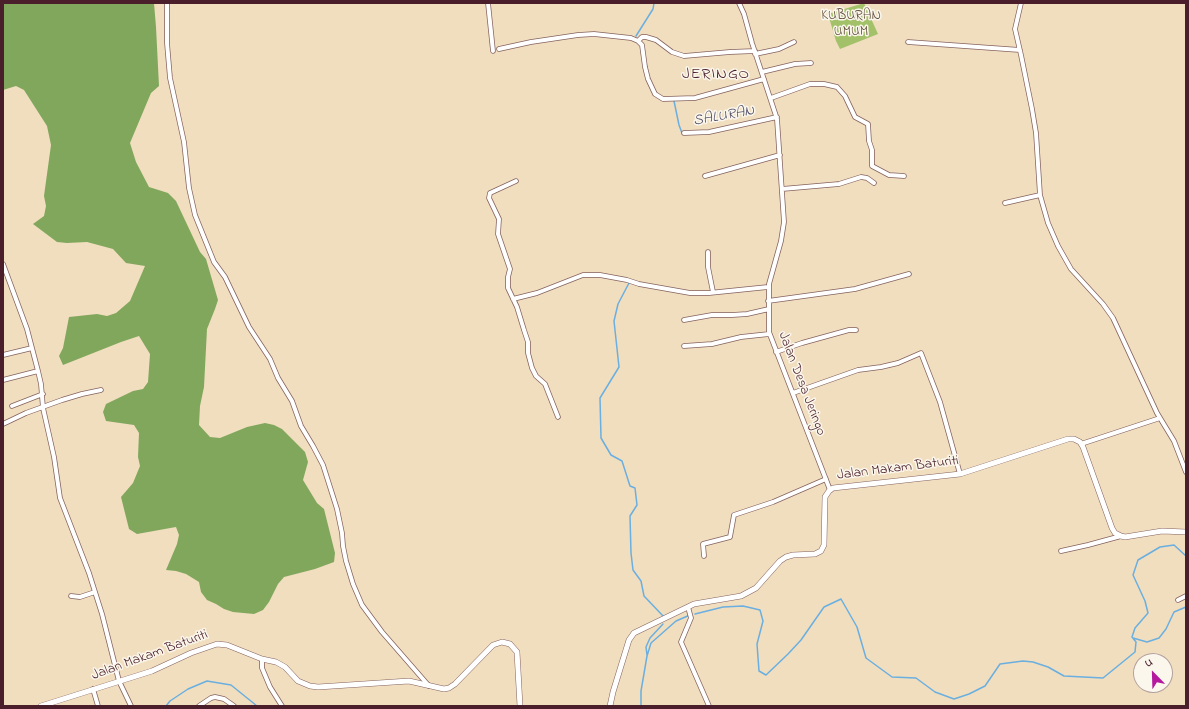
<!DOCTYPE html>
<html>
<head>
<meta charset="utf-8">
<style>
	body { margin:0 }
	#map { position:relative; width:1189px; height:709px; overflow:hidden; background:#f1debf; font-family:"Indie Flower",sans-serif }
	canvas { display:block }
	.frame { position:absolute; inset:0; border:4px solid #4a1f2b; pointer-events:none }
	.north { position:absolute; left:1133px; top:653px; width:40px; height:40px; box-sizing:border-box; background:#fbf7ec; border:1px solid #b4a19f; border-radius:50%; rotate:337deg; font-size:11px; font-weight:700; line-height:16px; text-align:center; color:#4a1f2b }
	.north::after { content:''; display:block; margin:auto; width:14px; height:18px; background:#b5179e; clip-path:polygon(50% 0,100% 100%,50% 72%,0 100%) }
</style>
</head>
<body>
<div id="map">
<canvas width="1189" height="709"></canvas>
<div class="frame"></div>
<div class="north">U</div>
</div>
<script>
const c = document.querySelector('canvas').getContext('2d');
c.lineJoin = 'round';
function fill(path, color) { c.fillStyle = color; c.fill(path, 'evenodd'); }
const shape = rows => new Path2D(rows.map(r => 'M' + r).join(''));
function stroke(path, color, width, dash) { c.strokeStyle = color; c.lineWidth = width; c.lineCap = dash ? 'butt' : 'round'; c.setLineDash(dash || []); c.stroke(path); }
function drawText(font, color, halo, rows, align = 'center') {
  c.font = font + ' "Indie Flower",sans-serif'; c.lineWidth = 3; c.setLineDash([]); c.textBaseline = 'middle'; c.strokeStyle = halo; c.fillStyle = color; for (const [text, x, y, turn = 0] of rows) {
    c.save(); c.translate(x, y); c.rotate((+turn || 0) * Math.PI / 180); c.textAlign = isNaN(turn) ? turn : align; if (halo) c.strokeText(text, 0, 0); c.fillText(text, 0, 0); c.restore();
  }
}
const green = shape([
	[864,3,878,34,840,49,836,41,828,14]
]);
const forest = shape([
	[3,3,154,3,156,27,159,86,151,93,130,143,136,162,149,187,168,193,176,201,200,252,206,259,218,300,215,309,207,329,204,387,200,406,199,425,210,437,220,438,247,427,265,423,274,425,282,429,305,452,308,462,303,480,317,503,324,509,335,553,334,562,315,569,284,577,278,584,269,602,263,610,254,614,233,612,224,609,216,604,207,600,201,592,199,582,186,574,176,571,166,570,177,544,179,535,176,527,137,534,129,529,121,497,133,483,140,466,138,457,139,433,134,425,106,421,103,412,106,404,133,391,143,389,148,382,150,354,139,336,121,342,63,365,59,356,63,348,69,317,97,314,107,316,116,313,130,301,145,266,126,263,113,249,87,242,67,243,57,242,33,224,44,216,46,206,44,196,51,145,47,126,24,90,16,86,3,90]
]);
const stream = shape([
	[636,36,653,9,654,3],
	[674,101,679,125,682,133,684,133],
	[629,283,618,304,614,321,619,367,600,398,601,438,611,455,622,461,630,486,635,488,637,505,630,516,631,553,633,570,641,581,644,596,664,617],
	[695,614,723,607,743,606,760,610,763,621,757,644,759,671,766,675,788,654,801,640,824,607,841,599,857,627,866,658,892,677,916,678,935,692,954,699,969,694,985,686,1000,664,1023,661,1033,662,1048,667,1064,676,1103,678,1135,652,1136,642,1132,637,1135,628,1148,613,1145,601,1133,575,1138,560,1160,547,1174,545,1186,556],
	[1133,638,1147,642,1159,638,1166,629,1174,612,1186,607],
	[647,655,646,647,650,638,663,624],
	[166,706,170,701,188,689,207,681,231,685,257,706],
	[641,706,641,691,647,656,651,643,676,621,690,615]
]);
const minor = shape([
	[167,3,167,43,170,78,184,142,189,188,195,215,214,262,225,277,249,327,270,359,278,378,292,401,301,426,313,446,323,465,337,509,342,533,343,546,346,561,353,584,362,605,382,632,429,686],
	[488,3,493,51],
	[739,3,744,14,752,43,777,119,784,222,781,241,769,284,769,332,830,490],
	[1021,3,1015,29,1021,55,1032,109,1036,133,1040,195,1048,223,1058,246,1071,269,1103,304,1113,318,1157,413,1174,441,1186,472],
	[638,41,642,37,646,37,656,40,672,52,684,56,730,52,755,51],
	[908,42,1020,50],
	[499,49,531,42,578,35,594,34,631,38,638,41,642,45,645,67,648,79,655,94,663,99,695,98,764,79],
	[755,54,779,49,794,42],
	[762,72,795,64,811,63],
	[771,98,810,84,824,84,837,87,845,96,855,117,868,124,869,141,872,150,872,166,889,175,904,176],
	[684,133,709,132,777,117],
	[705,176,780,155],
	[516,181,490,193,489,198,499,219,498,234,510,269,508,277,508,288,517,307,524,330,528,342,528,353,532,368,536,376,545,384,558,417],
	[782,189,839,184,861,177,867,178,874,183],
	[1005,203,1040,195],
	[708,252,708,267,713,292],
	[3,264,27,329,38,371,41,384,43,408,54,457,60,498,89,573,102,614,119,681,131,706],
	[513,299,537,293,583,275,600,275,627,280,639,284,690,293,709,293,768,287],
	[768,301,855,289,909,274],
	[684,320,712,315,732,315,747,314,769,309],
	[684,346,712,344,741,337,769,334],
	[776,352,802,343,849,330,856,330],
	[3,355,32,348],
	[3,380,38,371],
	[793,393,858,370,881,367,898,363,921,353,940,402,960,474],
	[12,406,43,394],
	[3,424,26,413,62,400,82,394,101,390],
	[1081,444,1160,418],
	[1061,551,1088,545,1121,536],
	[704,556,703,544,730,537,734,515,773,502,826,479],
	[71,596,80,597,95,592],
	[1178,600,1186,596],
	[688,607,691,618,681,642,709,706],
	[262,659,262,668,270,687,282,706],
	[93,689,98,706],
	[199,706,211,698,215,697,224,699,234,706]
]);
const tertiary = shape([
	[41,706,152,671,191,653,217,644,227,645,262,659,276,662,285,667,298,681,310,686,318,687,409,681,444,689,449,688,455,684,493,645,502,642,510,644,517,652,520,706],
	[610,706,613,692,629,640,634,633,694,604,741,596,756,588,780,561,786,557,793,555,815,554,821,551,824,545,825,497,829,491,833,488,960,474,1068,439,1074,439,1080,442,1083,447,1112,528,1115,533,1121,536,1125,537,1162,531,1186,532]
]);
const parkNames = [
	["KUBURAN",851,17],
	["UMUM",851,33]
];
const streetNames = [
	["Jalan Desa Jeringo",801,384,69],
	["Jalan Makam Baturiti",898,469,-7],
	["Jalan Makam Baturiti",150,656,-20]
];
const waterNames = [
	["SALURAN",724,117,-10]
];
const quarterNames = [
	["JERINGO",716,75]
];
fill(green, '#a2c169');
fill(forest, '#81a75d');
stroke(stream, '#6aafe0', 1.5);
stroke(minor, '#84625f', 5.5);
stroke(tertiary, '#84625f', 6);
stroke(minor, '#fff', 4);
stroke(tertiary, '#fff', 5);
drawText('14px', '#64503e', '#fbf7ec', parkNames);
drawText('14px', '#4a1f2b', '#fbf7ec', streetNames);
drawText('italic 15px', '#55516a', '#fbf7ec', waterNames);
c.letterSpacing = '1px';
drawText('16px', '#4a1f2b', '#fbf7ec', quarterNames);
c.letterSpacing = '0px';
</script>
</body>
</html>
